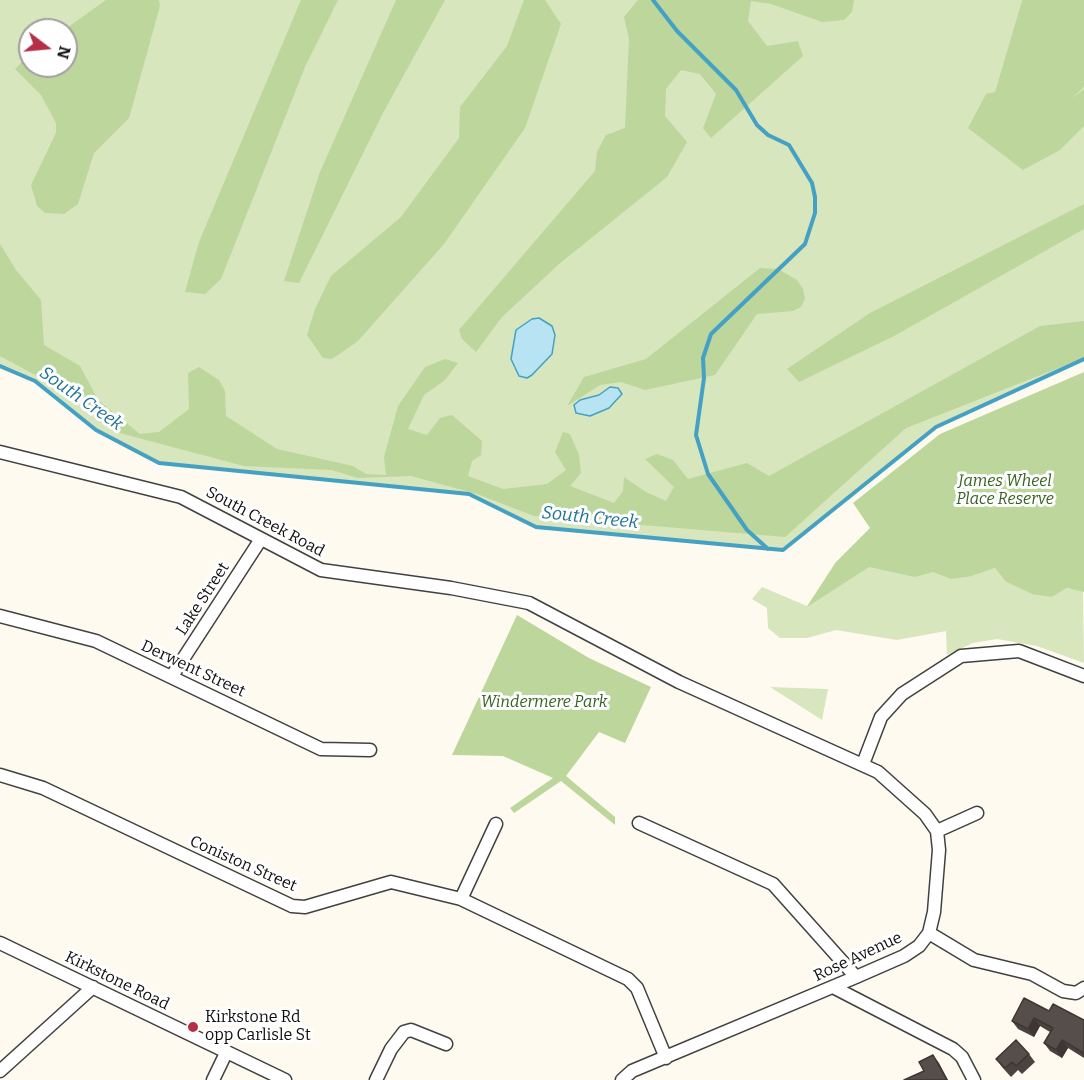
<!DOCTYPE html>
<html>
<head>
<meta charset="utf-8">
<style>
	body { margin:0 }
	#map { position:relative; width:1084px; height:1080px; overflow:hidden; background:#fefaf0; font-family:Bitter,serif }
	canvas { display:block }
	.north { position:absolute; left:18px; top:18px; width:60px; height:60px; box-sizing:border-box; background:#fff; border:2px solid #9f9f9f; border-radius:50%; rotate:106deg; font-size:16px; font-weight:700; line-height:24px; text-align:center; color:#0e0e0e }
	.north::after { content:''; display:block; margin:auto; width:21px; height:27px; background:#b52f46; clip-path:polygon(50% 0,100% 100%,50% 72%,0 100%) }
</style>
</head>
<body>
<div id="map">
<canvas width="1084" height="1080"></canvas>
<div class="north">N</div>
</div>
<script>
const c = document.querySelector('canvas').getContext('2d');
c.lineJoin = 'round';
function fill(path, color) { c.fillStyle = color; c.fill(path, 'evenodd'); }
const shape = rows => new Path2D(rows.map(r => 'M' + r).join(''));
function stroke(path, color, width, dash) { c.strokeStyle = color; c.lineWidth = width; c.lineCap = dash ? 'butt' : 'round'; c.setLineDash(dash || []); c.stroke(path); }
function drawText(font, color, halo, rows, align = 'center') {
  c.font = font + ' Bitter,serif'; c.lineWidth = 6; c.setLineDash([]); c.textBaseline = 'middle'; c.strokeStyle = halo; c.fillStyle = color; for (const [text, x, y, turn = 0] of rows) {
    c.save(); c.translate(x, y); c.rotate((+turn || 0) * Math.PI / 180); c.textAlign = isNaN(turn) ? turn : align; if (halo) c.strokeText(text, 0, 0); c.fillText(text, 0, 0); c.restore();
  }
}
const green = shape([
	[0,0,1022,0,995,93,1050,116,1084,87,1084,359,936,427,783,550,536,527,469,494,159,463,96,430,35,381,0,366],
	[30,30,66,30,66,66,30,66],
	[836,562,972,576,995,568,1005,581,1052,597,1067,588,1083,591,1084,663,1037,646,997,639,973,643,947,655,946,631,897,640,836,630,807,638,780,638,768,628,767,608,752,599,762,587,807,606],
	[770,687,828,689,822,720]
]);
const forest = shape([
	[106,0,159,0,160,6,129,118,94,153,78,204,64,214,45,213,37,206,31,185,56,133,56,123,41,95,15,69,30,54,30,66,66,66,66,30,64,30],
	[301,0,338,0,305,67,221,279,205,294,185,292,199,242],
	[396,0,445,0,383,113,299,283,284,281,320,172],
	[524,0,545,0,561,24,525,128,444,244,358,341,332,359,323,358,307,335,315,309,331,276,401,217,459,138,460,107,507,46],
	[638,0,854,0,852,12,844,20,822,22,771,4,751,1,748,21,767,46,798,41,803,56,711,138,703,128,716,94,700,74,681,70,666,89,665,116,687,142,667,177,559,264,502,317,476,352,462,339,459,330,595,171,597,152,606,135,625,128,629,39,624,17],
	[1022,0,1084,0,1084,87,1071,99,1084,89,1084,126,1060,150,1023,170,968,128,986,94,995,92],
	[1084,204,1084,229,894,336,799,382,787,369,870,313],
	[0,244,16,270,41,300,44,345,80,366,98,400,140,434,159,432,189,409,188,373,199,367,219,380,225,391,226,416,277,449,353,466,366,474,386,475,384,457,398,406,425,367,445,359,458,363,445,380,424,395,408,429,427,435,440,418,452,415,482,441,481,455,472,461,468,476,503,489,547,484,566,470,555,452,563,432,570,434,579,455,581,473,570,486,614,503,623,491,624,477,646,492,666,501,674,487,645,459,657,454,673,460,688,479,747,463,769,476,1040,326,1084,321,1084,358,906,428,785,537,534,516,477,494,411,476,358,478,332,470,244,466,112,431,84,401,0,356],
	[760,268,778,269,797,280,803,289,805,299,801,307,793,311,757,314,715,375,645,390,621,382,600,385,567,406,584,377,646,359],
	[1084,372,1084,592,1067,588,1052,597,1032,594,1005,581,995,568,972,576,951,579,933,572,915,577,869,567,807,607,836,562,870,528,853,503,940,434],
	[517,615,589,658,651,687,625,743,599,732,566,776,615,817,615,825,561,781,514,813,510,808,553,778,503,756,452,755]
]);
const water = shape([
	[539,318,552,326,555,335,552,354,532,375,527,378,519,376,511,359,516,330,532,319,539,318],
	[610,387,618,388,622,394,609,408,590,416,576,413,574,405,580,400,599,395,610,387]
]);
const stream = shape([
	[653,0,677,31,736,90,757,125,768,135,789,145,812,183,815,197,815,213,805,244,711,334,703,358,704,378,696,435,708,474,747,530,768,549],
	[0,366,35,381,96,430,159,463,469,494,536,527,783,550,936,427,1084,359]
]);
const minor = shape([
	[0,452,181,497,321,570,451,588,529,603,679,682,878,772,925,814,937,831,939,850,934,912,929,933,919,946,904,956,856,977,632,1071,622,1080],
	[0,616,96,641,321,749,370,750],
	[172,676,261,539],
	[863,764,881,717,902,694,961,656,1019,651,1084,676],
	[0,775,43,788,292,906,305,907,391,882,461,899,628,979,637,988,666,1058],
	[639,823,773,884,856,977],
	[937,831,977,813],
	[461,899,496,824],
	[929,933,974,960,1032,974,1063,991,1076,993,1084,988],
	[0,943,285,1080],
	[833,987,953,1049,962,1057,974,1080],
	[0,1071,93,987],
	[213,1080,226,1053],
	[376,1080,391,1049,404,1032,411,1030,446,1044]
]);
const wall = shape([
	[1049,1011,1084,1020,1084,1058,1068,1048,1062,1058,1050,1051,1044,1043,1050,1032,1040,1026,1034,1037,1018,1029,1012,1021],
	[1029,1054,1035,1062,1022,1074,1018,1070,1011,1077,1002,1067,996,1059]
]);
const shadedWall = shape([
	[1034,1018,1040,1026,1034,1037,1028,1029],
	[1062,1040,1068,1048,1062,1058,1056,1050],
	[933,1055,939,1063,948,1080,947,1080]
]);
const building = shape([
	[1024,998,1049,1011,1053,1004,1084,1020,1084,1053,1062,1040,1056,1050,1044,1043,1053,1028,1034,1018,1028,1029,1012,1021,1024,998],
	[1016,1040,1029,1054,1016,1066,1012,1062,1005,1068,996,1059,1016,1040],
	[933,1055,947,1080,904,1080,924,1071,919,1062,933,1055]
]);
const markers = [
	[193,1027,6,"#b52f46"]
];
const parkNames = [
	["James Wheel",1005,482],
	["Place Reserve",1005,500],
	["Windermere Park",544,703]
];
const streetNames = [
	["South Creek Road",265,522,28],
	["Lake Street",203,599,-57],
	["Derwent Street",193,669,25],
	["Coniston Street",243,864,24],
	["Rose Avenue",858,957,-25],
	["Kirkstone Road",117,981,26]
];
const poiNames = [
	["Kirkstone Rd",205,1018],
	["opp Carlisle St",205,1036]
];
const waterNames = [
	["South Creek",81,399,35],
	["South Creek",590,518,6]
];
fill(green, '#d7e6bc');
fill(forest, '#bdd69c');
fill(water, '#b8e3f2');
stroke(water, '#44a1c4', 1.5);
stroke(stream, '#44a1c4', 4);
stroke(minor, '#414141', 15);
stroke(minor, '#fff', 12);
fill(wall, '#4a4340');
fill(shadedWall, '#3c3734');
fill(building, '#564e4b');
stroke(building, '#3c3734', 1.5);
for (const [x, y, r, color] of markers) { const dot = new Path2D(); dot.arc(x, y, r, 0, 2 * Math.PI); c.fillStyle = color; c.fill(dot); stroke(dot, '#fff', 2); }
drawText('italic 16px', '#376222', '#fff', parkNames);
drawText('16px', '#0e0e0e', '#fff', streetNames);
drawText('16px', '#0e0e0e', '#fff', poiNames, 'left');
drawText('italic 18px', '#1f7298', '#fff', waterNames);
</script>
</body>
</html>
